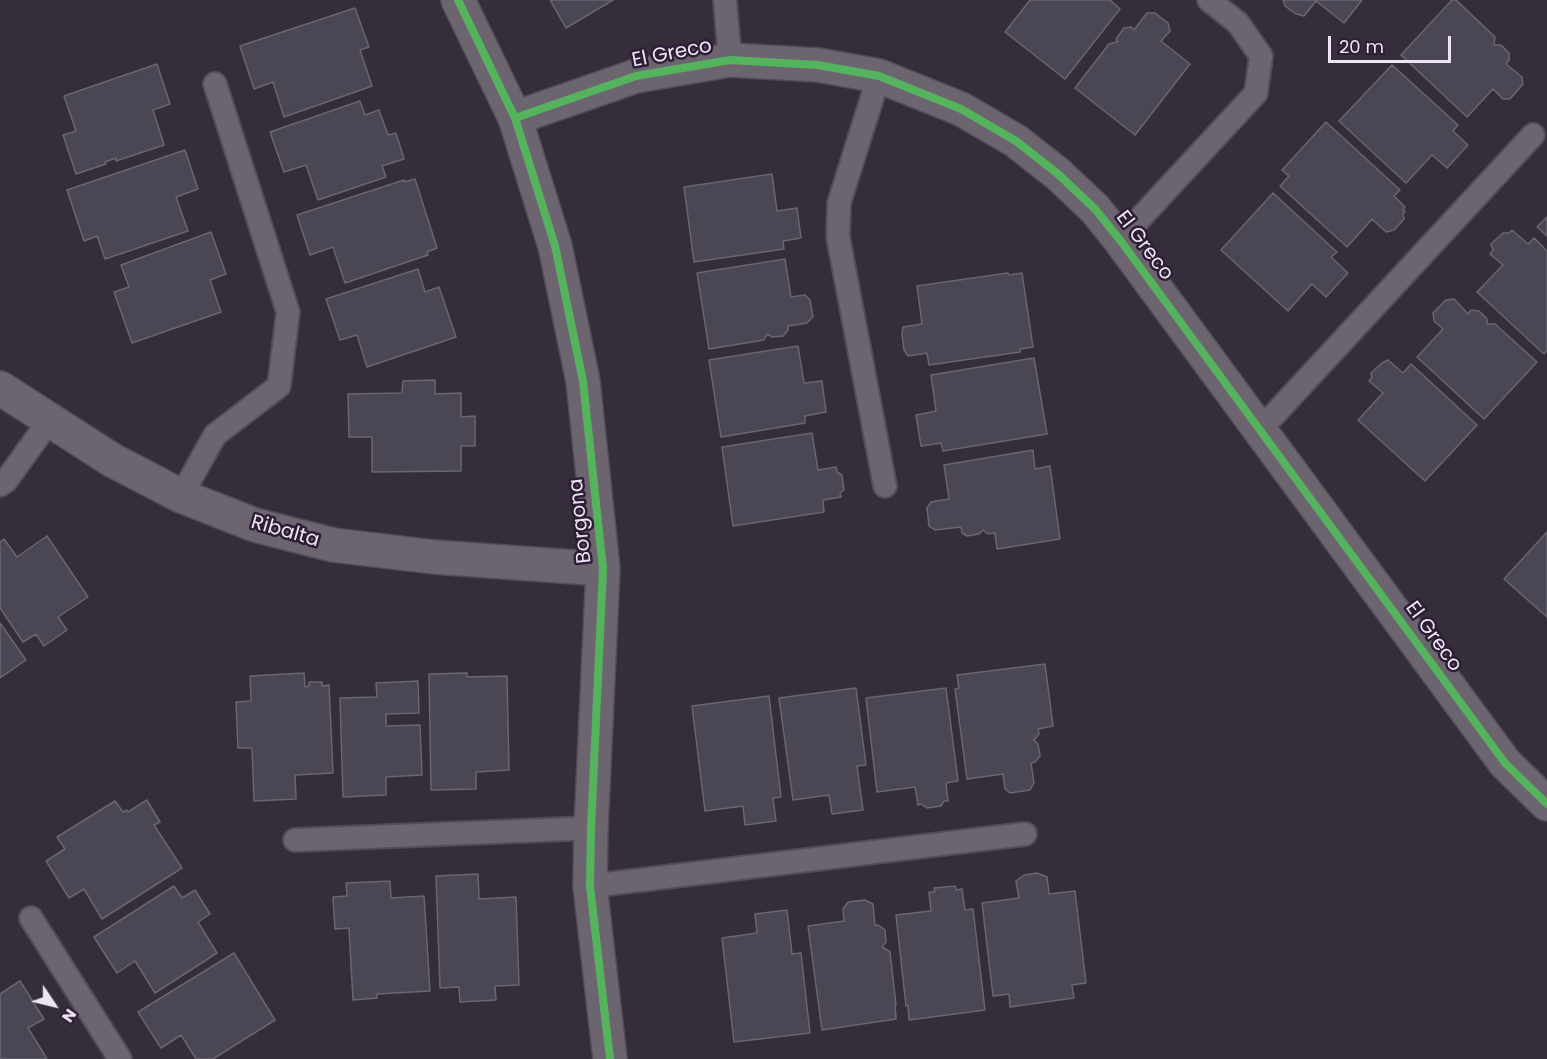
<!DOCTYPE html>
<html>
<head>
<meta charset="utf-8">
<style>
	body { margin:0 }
	#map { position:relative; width:1547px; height:1059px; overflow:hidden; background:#362d3a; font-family:Poppins,sans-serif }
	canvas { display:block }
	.north { position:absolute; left:24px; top:975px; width:60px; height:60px; -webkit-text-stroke:4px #2c1e35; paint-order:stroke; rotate:125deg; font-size:16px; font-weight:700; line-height:24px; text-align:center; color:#eee4f4 }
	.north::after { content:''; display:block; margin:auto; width:21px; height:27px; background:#eee4f4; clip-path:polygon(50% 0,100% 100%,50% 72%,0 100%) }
	.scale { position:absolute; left:1328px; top:36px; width:123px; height:27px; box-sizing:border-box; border:3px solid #eee4f4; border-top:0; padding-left:8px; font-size:18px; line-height:21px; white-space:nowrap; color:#eee4f4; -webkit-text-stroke:4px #2c1e35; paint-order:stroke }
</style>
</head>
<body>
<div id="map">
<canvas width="1547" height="1059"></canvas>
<div class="north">N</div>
<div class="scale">20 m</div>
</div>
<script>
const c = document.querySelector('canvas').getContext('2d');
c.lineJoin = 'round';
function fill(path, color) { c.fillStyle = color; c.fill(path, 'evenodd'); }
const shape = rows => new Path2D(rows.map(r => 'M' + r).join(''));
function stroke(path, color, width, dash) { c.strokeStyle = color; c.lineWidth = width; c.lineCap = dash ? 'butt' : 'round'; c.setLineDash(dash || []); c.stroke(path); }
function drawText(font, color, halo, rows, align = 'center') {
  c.font = font + ' Poppins,sans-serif'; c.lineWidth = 5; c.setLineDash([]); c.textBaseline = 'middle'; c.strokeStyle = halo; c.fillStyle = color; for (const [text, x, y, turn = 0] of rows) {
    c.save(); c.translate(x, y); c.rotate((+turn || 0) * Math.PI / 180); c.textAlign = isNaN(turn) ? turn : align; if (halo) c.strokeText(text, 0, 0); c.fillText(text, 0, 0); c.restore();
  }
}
const building = shape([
	[550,0,613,0,566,28,550,0],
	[1030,0,1110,0,1120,9,1065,79,1005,32,1030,0],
	[1283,0,1362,0,1344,23,1316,1,1304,16,1296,14,1285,6,1283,0],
	[1452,0,1456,0,1495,37,1494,45,1501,45,1509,53,1509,60,1506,64,1522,77,1523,84,1510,99,1503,99,1493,89,1467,117,1401,55,1452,0],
	[355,8,369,47,360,50,372,86,284,117,273,82,254,89,240,46,355,8],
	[1147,13,1155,13,1168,23,1170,31,1161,41,1190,64,1135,135,1075,88,1109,44,1117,42,1116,39,1124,28,1131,27,1134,30,1147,13],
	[157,64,170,104,153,110,164,145,116,161,116,158,105,162,106,164,76,174,63,135,76,131,64,96,157,64],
	[1392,65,1458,125,1453,131,1468,145,1447,168,1432,155,1406,183,1339,121,1392,65],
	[360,101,365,115,379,110,388,135,396,133,404,159,382,166,386,177,318,200,306,165,284,172,270,132,360,101],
	[1326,122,1400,190,1394,196,1405,207,1403,210,1405,212,1403,214,1404,219,1394,230,1386,232,1372,219,1347,247,1280,186,1289,176,1282,170,1326,122],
	[185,150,198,189,176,197,188,231,105,259,97,236,84,241,67,190,185,150],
	[772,174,777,211,797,208,801,238,783,241,784,249,694,262,684,187,772,174],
	[415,179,437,248,427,252,428,255,345,283,333,247,310,255,297,215,404,180,404,182,415,179],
	[1273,193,1337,252,1331,257,1348,273,1326,297,1312,284,1288,311,1221,250,1273,193],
	[1547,217,1547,236,1537,227,1547,217],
	[1512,230,1528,244,1534,238,1547,251,1547,351,1544,354,1477,292,1503,265,1490,254,1493,250,1491,244,1503,233,1509,233,1512,230],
	[211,232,226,274,210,280,221,312,132,343,114,292,129,287,121,265,211,232],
	[785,259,791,297,805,295,810,300,813,317,807,323,788,326,788,330,783,336,772,337,767,334,764,340,709,349,697,273,785,259],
	[418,269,425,292,439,287,456,337,367,367,357,335,340,340,326,299,418,269],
	[1008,273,1009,275,1022,273,1033,347,1020,349,1020,352,929,365,927,353,908,356,904,350,902,334,903,327,922,324,917,286,1008,273],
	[1454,299,1468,314,1471,310,1479,311,1487,319,1487,324,1495,324,1537,362,1484,419,1417,357,1443,329,1434,321,1433,313,1446,300,1454,299],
	[798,346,804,383,822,381,826,412,805,416,805,423,721,437,709,360,798,346],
	[1034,358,1047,434,943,451,941,443,921,446,916,415,936,411,931,375,1034,358],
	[1388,360,1403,373,1411,364,1477,425,1425,481,1358,420,1383,393,1369,381,1372,377,1371,373,1382,363,1388,360],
	[435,380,435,394,461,393,461,417,475,416,475,446,461,446,461,471,372,472,372,437,349,437,348,394,402,393,403,381,435,380],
	[812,433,818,470,836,467,837,472,842,475,844,490,840,493,841,497,823,500,824,512,733,526,722,447,812,433],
	[1033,450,1035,469,1050,466,1060,539,997,549,995,533,988,534,983,530,979,534,967,536,962,533,961,527,935,530,929,526,927,508,931,502,949,499,944,465,1033,450],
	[1547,532,1547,617,1504,579,1547,532],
	[47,536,88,597,58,617,67,630,44,646,36,634,23,642,0,608,0,542,4,539,17,557,47,536],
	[0,623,26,660,0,678,0,623],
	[1045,664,1053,726,1038,729,1039,734,1034,740,1038,744,1040,756,1035,762,1031,763,1034,783,1030,790,1010,793,1005,789,1003,774,967,779,955,689,959,688,957,675,1045,664],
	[304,673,305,687,309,686,309,682,322,682,322,686,329,685,333,773,295,775,296,799,254,801,252,748,238,748,236,702,251,701,250,676,304,673],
	[467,673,467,677,507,676,509,770,476,772,476,789,431,790,429,674,467,673],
	[418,681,419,713,386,714,386,726,420,725,422,775,386,777,386,795,343,797,340,698,377,697,376,683,418,681],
	[856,688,866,765,857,766,863,810,832,814,829,795,793,800,779,698,856,688],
	[946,688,958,781,946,783,948,801,944,801,941,806,927,808,921,804,918,805,915,787,877,792,866,698,946,688],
	[769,696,781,797,773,798,776,821,745,825,743,806,705,811,692,706,769,696],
	[147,800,160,822,154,825,182,868,102,919,84,889,69,898,46,861,65,849,57,837,115,801,123,812,127,810,128,812,147,800],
	[1037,873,1047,877,1049,894,1075,891,1086,983,1072,985,1074,998,1010,1007,1009,994,993,996,982,903,1019,898,1016,881,1024,875,1037,873],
	[478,874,479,899,516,897,519,985,495,986,496,1000,460,1002,459,987,440,988,436,876,478,874],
	[390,881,391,898,424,896,430,991,377,994,377,998,353,1000,349,928,335,929,333,897,347,896,346,883,390,881],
	[174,886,182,898,195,890,210,914,198,922,217,953,155,993,135,961,117,973,94,937,174,886],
	[955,886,956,890,962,889,965,910,973,909,985,1010,909,1020,908,1005,906,1006,896,915,931,911,929,892,935,892,934,888,955,886],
	[865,900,873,904,875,926,878,925,885,930,886,942,882,947,890,952,896,1005,895,1005,896,1019,822,1030,808,926,844,921,843,909,848,902,865,900],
	[787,910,792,954,801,953,810,1033,734,1042,722,938,757,933,755,914,787,910],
	[234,953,275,1020,213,1059,196,1059,181,1035,161,1048,138,1012,234,953],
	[20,981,44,1019,28,1028,47,1059,0,1059,0,994,20,981]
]);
const service = shape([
	[725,0,730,60],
	[879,76,839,203,838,237,885,486],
	[1120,240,1256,93,1261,56,1238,23,1209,0],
	[1260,430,1533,135],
	[0,485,6,481,49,421],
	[181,496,215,435,279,386,288,312,215,84],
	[295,840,591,828],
	[590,886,1025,834],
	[31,918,120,1059]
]);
const tertiary = shape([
	[458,0,515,118,555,246,583,381,603,569,591,828,590,886,610,1059],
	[515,118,636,76,730,60,818,65,879,76,961,109,1016,141,1058,174,1095,209,1120,240,1505,763,1547,804],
	[0,388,112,460,181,496,255,525,333,545,434,557,603,569]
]);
const cycleway = shape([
	[458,0,515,118,555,246,583,381,603,569,591,828,590,886,610,1059],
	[515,118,636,76,730,60,818,65,879,76,961,109,1016,141,1058,174,1095,209,1120,240,1505,763,1547,804]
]);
const streetNames = [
	["El Greco",672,54,-11],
	["El Greco",1144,246,53],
	["Borgona",581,521,-96],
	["Ribalta",285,532,16],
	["El Greco",1433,637,54]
];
fill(building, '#4a4654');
stroke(building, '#696672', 1.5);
stroke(service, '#544c57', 26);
stroke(tertiary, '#544c57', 36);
stroke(service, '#6c6570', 22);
stroke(tertiary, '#6c6570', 33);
stroke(cycleway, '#56b35d', 8);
drawText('20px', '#eee4f4', '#2c1e35', streetNames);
</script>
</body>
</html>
